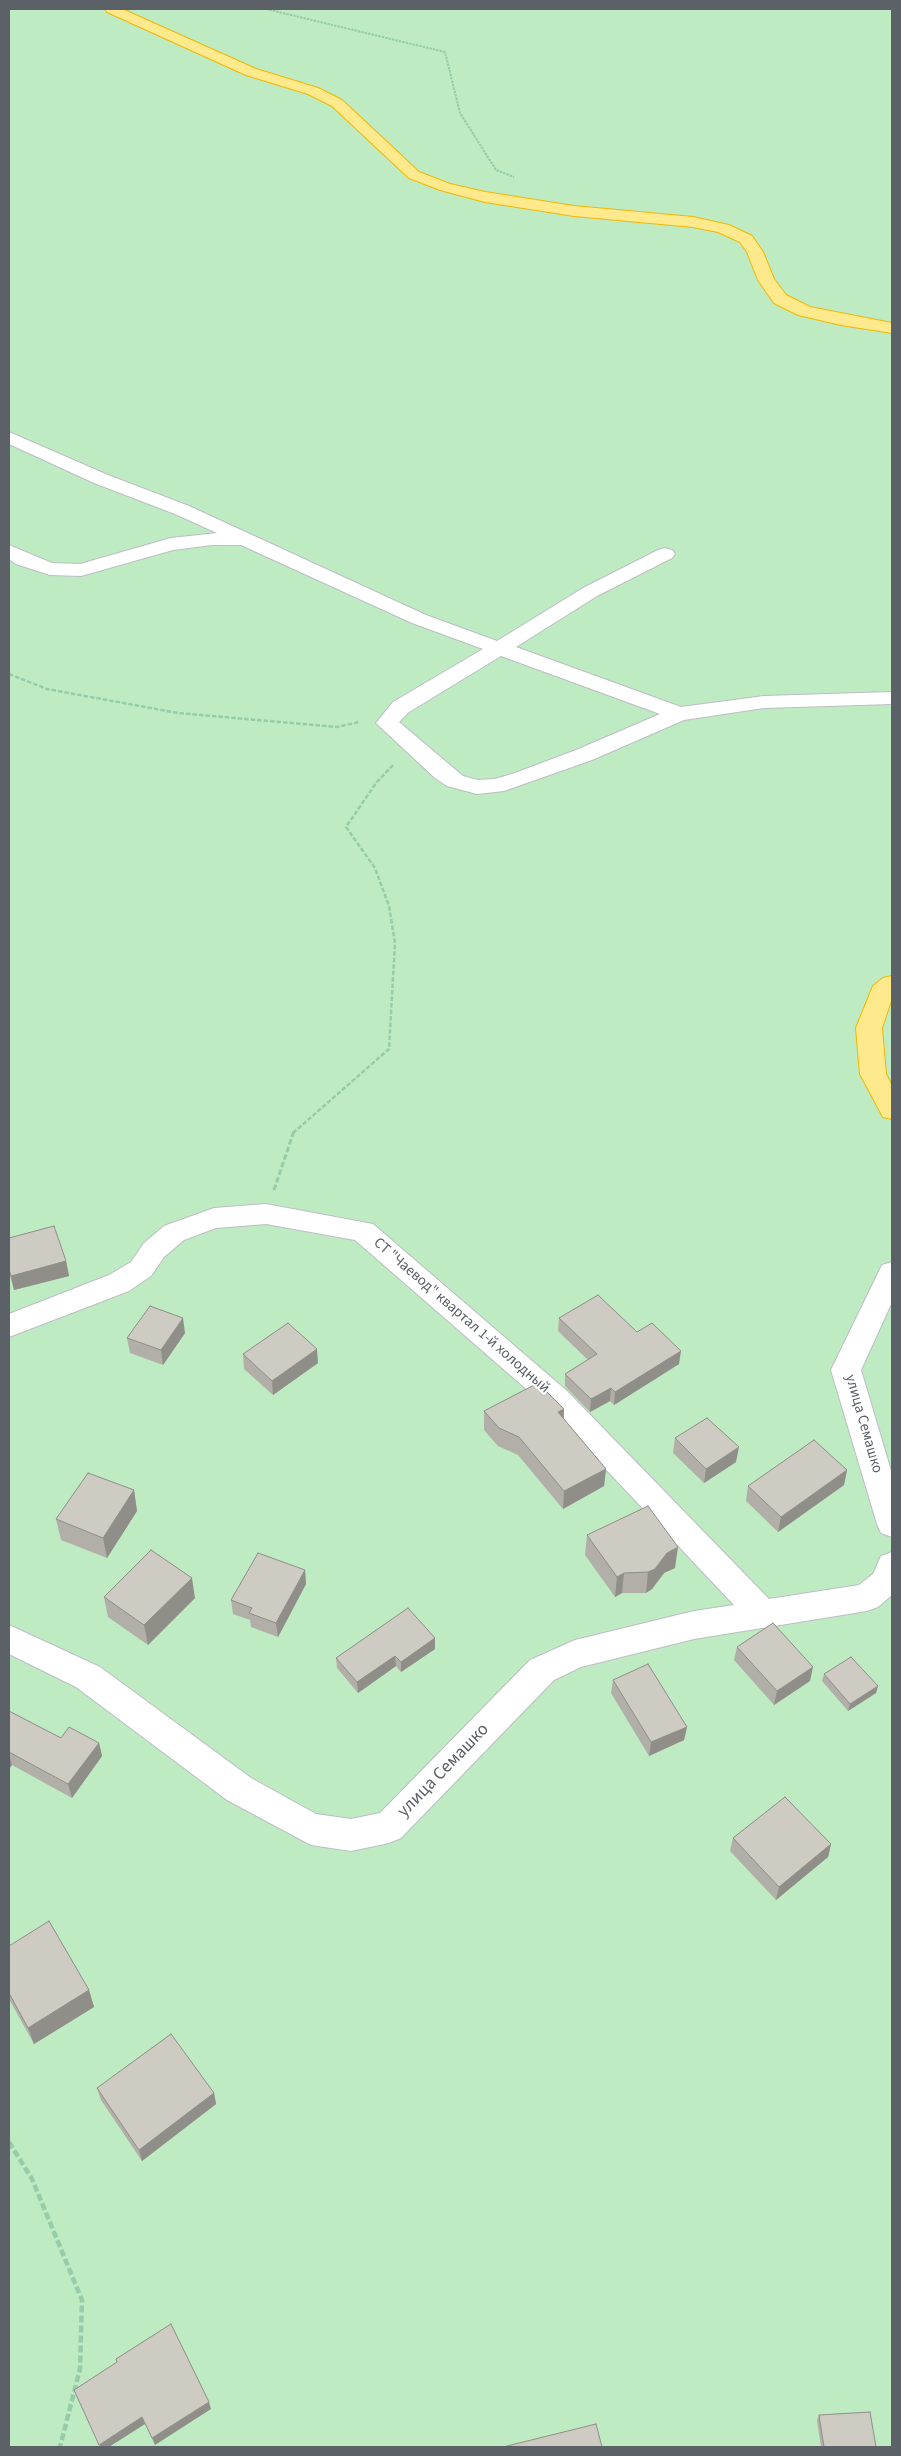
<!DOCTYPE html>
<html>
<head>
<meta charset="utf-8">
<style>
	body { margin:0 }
	#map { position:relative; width:901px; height:2456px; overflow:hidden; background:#f0efe5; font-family:"Source Sans 3",sans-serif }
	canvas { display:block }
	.frame { position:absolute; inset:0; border:10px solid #5c6067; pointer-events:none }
</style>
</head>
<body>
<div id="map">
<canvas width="901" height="2456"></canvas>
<div class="frame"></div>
</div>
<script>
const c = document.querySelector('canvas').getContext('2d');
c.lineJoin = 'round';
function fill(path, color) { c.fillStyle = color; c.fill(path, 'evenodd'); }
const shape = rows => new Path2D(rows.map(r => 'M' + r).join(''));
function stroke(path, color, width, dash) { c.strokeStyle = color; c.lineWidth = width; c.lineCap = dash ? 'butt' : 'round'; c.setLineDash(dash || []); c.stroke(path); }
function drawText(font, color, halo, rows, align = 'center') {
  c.font = font + ' "Source Sans 3",sans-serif'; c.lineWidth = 4; c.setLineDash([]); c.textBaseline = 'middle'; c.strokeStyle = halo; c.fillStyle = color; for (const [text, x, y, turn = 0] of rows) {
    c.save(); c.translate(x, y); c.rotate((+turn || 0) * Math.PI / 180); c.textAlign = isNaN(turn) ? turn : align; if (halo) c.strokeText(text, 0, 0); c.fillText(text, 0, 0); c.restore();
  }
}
const green = shape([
	[9,9,892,9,892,2447,9,2447]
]);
const pathFar3 = shape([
	[266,9,445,52,460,113,496,170,514,177]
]);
const pathFar2 = shape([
	[9,674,47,689,178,713,337,727,359,722],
	[293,1133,389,1049,395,943,389,906,375,868,346,827,376,783,394,764]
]);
const pathFar1 = shape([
	[274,1190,294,1131]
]);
const path = shape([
	[9,2142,32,2179,82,2300,80,2369,60,2447]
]);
const minor = shape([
	[9,432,108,475,189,506,426,615,497,641,583,588,658,550,665,548,672,550,675,554,672,558,597,596,516,647,681,707,764,696,892,692,892,704,764,708,684,720,592,760,504,791,477,794,447,786,435,778,376,723,393,702,483,649,412,623,241,545,212,545,173,550,81,576,50,575,16,564,9,559,9,545,52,563,80,564,171,538,217,533,175,514,94,483,9,444,9,432],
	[501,656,660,714,576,750,515,773,495,779,478,780,463,776,399,722,409,712,501,656],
	[266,1204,373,1224,567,1391,769,1599,859,1585,873,1574,881,1556,892,1552,892,1595,878,1607,867,1611,694,1639,581,1667,554,1680,401,1838,389,1843,351,1851,311,1845,227,1800,76,1687,9,1654,9,1625,100,1667,251,1778,316,1814,351,1819,380,1813,530,1660,575,1640,694,1611,734,1605,547,1407,355,1240,266,1224,216,1228,184,1240,164,1257,151,1276,129,1291,9,1337,9,1314,109,1275,131,1262,144,1243,164,1226,214,1208,266,1204],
	[892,1262,892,1302,861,1370,892,1474,892,1537,881,1533,877,1524,831,1370,882,1265,892,1262]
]);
const highway = shape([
	[105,9,122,9,256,69,318,88,342,100,419,172,450,184,485,192,574,206,693,217,729,225,752,236,763,252,774,279,786,295,810,307,892,323,892,333,841,325,798,315,774,303,758,280,747,252,740,242,718,232,693,227,574,216,485,202,440,190,409,178,332,106,308,94,246,75,107,12,105,9],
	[892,976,892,998,882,1028,886,1074,892,1086,892,1119,883,1117,860,1074,856,1028,873,986,883,978,892,976]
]);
const wall = shape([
	[9,1238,66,1261,69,1276,14,1290,9,1273],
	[559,1318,637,1332,679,1364,614,1405,610,1401,590,1412,565,1386,565,1374,588,1360,558,1331],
	[185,1333,163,1365,130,1353,127,1338],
	[243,1354,318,1363,273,1395,244,1369],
	[564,1409,564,1419,606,1469,604,1486,563,1509,518,1455,498,1446,484,1430,484,1411],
	[675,1438,736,1462,704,1483,673,1453],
	[847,1470,844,1485,778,1532,746,1501,748,1486],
	[134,1490,137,1511,107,1558,61,1540,56,1519],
	[587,1535,675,1568,664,1573,652,1589,646,1593,622,1593,615,1597,585,1555],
	[305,1570,306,1584,278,1637,251,1627,250,1620,233,1614,231,1600],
	[104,1597,195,1598,148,1645,108,1617],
	[435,1638,435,1649,401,1672,396,1666,358,1693,337,1668,336,1658],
	[737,1647,810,1681,774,1705,734,1660],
	[824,1674,878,1686,876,1693,848,1711,822,1681],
	[613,1680,687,1727,684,1740,649,1756,611,1693],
	[9,1711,61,1738,99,1743,102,1756,72,1798,12,1765,9,1769],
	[733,1838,831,1844,828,1857,776,1900,730,1851],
	[9,1946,89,1990,94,2007,34,2044,9,1999],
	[97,2088,214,2093,216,2104,142,2161,101,2100],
	[819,2415,876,2447,821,2447,817,2420]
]);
const shadedWall = shape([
	[66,1261,69,1276,14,1290,11,1276],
	[183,1318,185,1333,163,1365,161,1350],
	[317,1349,318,1363,273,1395,272,1381],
	[681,1351,679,1364,614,1405,615,1392],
	[611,1388,610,1401,590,1412,591,1399],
	[564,1409,563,1427,558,1412],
	[739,1447,736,1462,704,1483,706,1469],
	[606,1469,604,1486,563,1509,564,1491],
	[847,1470,844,1485,778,1532,781,1517],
	[134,1490,137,1511,107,1558,103,1538],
	[678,1547,675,1568,664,1573,652,1589,646,1593,648,1572,667,1553],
	[305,1570,306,1584,278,1637,276,1623],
	[624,1573,622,1593,615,1597,617,1577],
	[192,1578,195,1598,148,1645,144,1625],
	[435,1638,435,1649,401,1672,401,1662],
	[395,1656,396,1666,358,1693,357,1682],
	[813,1667,810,1681,774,1705,777,1691],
	[878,1686,876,1693,848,1711,850,1704],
	[687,1727,684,1740,649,1756,651,1742],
	[99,1743,102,1756,72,1798,68,1784],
	[9,1754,12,1765,9,1769],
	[831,1844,828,1857,776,1900,779,1887],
	[89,1990,94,2007,34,2044,28,2028],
	[214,2093,216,2104,142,2161,139,2150],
	[209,2402,211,2409,155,2445,152,2438],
	[142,2417,145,2424,109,2447,101,2447,99,2445]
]);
const building = shape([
	[54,1226,66,1261,11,1276,9,1269,9,1238,54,1226],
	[598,1295,637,1332,652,1323,681,1351,615,1392,611,1388,591,1399,565,1374,597,1354,559,1318,598,1295],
	[150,1306,183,1318,161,1350,127,1338,150,1306],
	[288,1323,317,1349,272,1381,243,1354,288,1323],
	[538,1383,564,1409,558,1412,606,1469,564,1491,519,1437,499,1428,484,1411,538,1383],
	[707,1418,739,1447,706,1469,675,1438,707,1418],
	[814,1440,847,1470,781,1517,748,1486,814,1440],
	[88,1473,134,1490,103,1538,56,1519,88,1473],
	[648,1506,678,1547,667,1553,655,1569,648,1572,624,1573,617,1577,587,1535,648,1506],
	[151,1550,192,1578,144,1625,104,1597,151,1550],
	[258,1553,305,1570,276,1623,249,1613,252,1608,231,1600,258,1553],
	[408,1608,435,1638,401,1662,395,1656,357,1682,336,1658,408,1608],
	[773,1623,813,1667,777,1691,737,1647,773,1623],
	[851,1657,878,1686,850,1704,824,1674,851,1657],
	[648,1664,687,1727,651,1742,613,1680,648,1664],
	[9,1711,61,1738,69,1727,99,1743,68,1784,9,1752,9,1711],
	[785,1797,831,1844,779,1887,733,1838,785,1797],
	[49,1921,89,1990,28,2028,9,1993,9,1946,49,1921],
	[171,2034,214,2093,139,2150,97,2088,171,2034],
	[171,2324,209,2402,152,2438,142,2417,99,2445,74,2390,117,2362,116,2359,171,2324],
	[870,2412,876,2447,824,2447,819,2415,870,2412],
	[596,2424,602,2447,503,2447,596,2424]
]);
const streetNames = [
	["СТ \"Чаевод\" квартал 1-й холодный",461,1316,41],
	["улица Семашко",863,1424,74]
];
const nearStreetnames = [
	["улица Семашко",444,1771,-46]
];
fill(green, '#beebc1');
stroke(minor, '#bcbec5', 2);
stroke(highway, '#f5b700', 2);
stroke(pathFar3, '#96cca9', 2, [2.5, 1]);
stroke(pathFar2, '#96cca9', 2.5, [4.5, 2]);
stroke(pathFar1, '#96cca9', 3, [5.5, 2.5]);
stroke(path, '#96cca9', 4.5, [7, 3]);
fill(minor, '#fff');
fill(highway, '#ffe98d');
fill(wall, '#b1afa8');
fill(shadedWall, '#908e88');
fill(building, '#cecbc3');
stroke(building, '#908e88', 1);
drawText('15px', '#5c6067', '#fff', streetNames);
drawText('18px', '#5c6067', '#fff', nearStreetnames);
</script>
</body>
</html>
